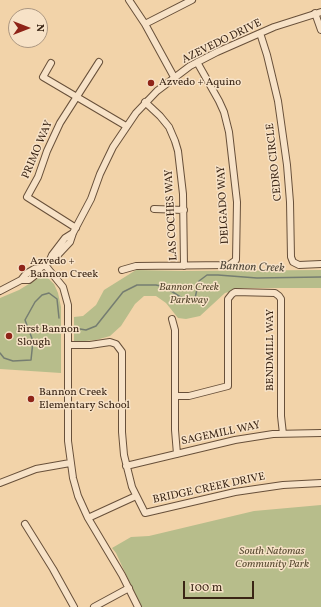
<!DOCTYPE html>
<html>
<head>
<meta charset="utf-8">
<style>
	body { margin:0 }
	#map { position:relative; width:321px; height:607px; overflow:hidden; background:#f2d3a9; font-family:Vollkorn,serif }
	canvas { display:block }
	.north { position:absolute; left:8px; top:8px; width:40px; height:40px; box-sizing:border-box; background:#f7e2c7; border:1px solid #ab9680; border-radius:50%; rotate:90deg; font-size:11px; font-weight:700; line-height:16px; text-align:center; color:#3a2515 }
	.north::after { content:''; display:block; margin:auto; width:14px; height:18px; background:#8f2418; clip-path:polygon(50% 0,100% 100%,50% 72%,0 100%) }
	.scale { position:absolute; left:183px; top:581px; width:71px; height:18px; box-sizing:border-box; border:2px solid #3a2515; border-top:0; padding-left:5px; font-size:12px; line-height:14px; white-space:nowrap; color:#3a2515; -webkit-text-stroke:3px #f7e2c7; paint-order:stroke }
</style>
</head>
<body>
<div id="map">
<canvas width="321" height="607"></canvas>
<div class="north">N</div>
<div class="scale">100 m</div>
</div>
<script>
const c = document.querySelector('canvas').getContext('2d');
c.lineJoin = 'round';
function fill(path, color) { c.fillStyle = color; c.fill(path, 'evenodd'); }
const shape = rows => new Path2D(rows.map(r => 'M' + r).join(''));
function stroke(path, color, width, dash) { c.strokeStyle = color; c.lineWidth = width; c.lineCap = dash ? 'butt' : 'round'; c.setLineDash(dash || []); c.stroke(path); }
function drawText(font, color, halo, rows, align = 'center') {
  c.font = font + ' Vollkorn,serif'; c.lineWidth = 3; c.setLineDash([]); c.textBaseline = 'middle'; c.strokeStyle = halo; c.fillStyle = color; for (const [text, x, y, turn = 0] of rows) {
    c.save(); c.translate(x, y); c.rotate((+turn || 0) * Math.PI / 180); c.textAlign = isNaN(turn) ? turn : align; if (halo) c.strokeText(text, 0, 0); c.fillText(text, 0, 0); c.restore();
  }
}
const green = shape([
	[136,270,181,271,321,270,321,288,244,288,225,293,200,316,186,319,178,318,166,303,156,296,144,296,135,304,121,326,110,336,96,340,74,342,74,317,83,316,96,305,104,290],
	[42,276,47,277,54,284,58,293,61,307,61,373,0,369,0,298,19,290],
	[321,505,321,607,141,607,116,553,112,548,131,537,149,536,254,511]
]);
const stream = shape([
	[77,327,80,329,86,330,96,326,123,292,137,285,156,285,165,287,185,300,191,301,195,298,199,281,207,275,218,275,257,278,321,277],
	[0,353,4,358,13,361,31,360,33,341,25,320,35,302,42,295,49,293,57,299,59,318]
]);
const minor = shape([
	[129,0,145,24,174,77],
	[315,13,321,30],
	[145,24,192,0],
	[260,33,267,55,278,101,287,165,290,202,291,257,293,262,299,265,321,264],
	[51,63,43,77,126,126],
	[145,102,160,116,169,127,175,141,178,151,183,194,184,266],
	[154,209,184,210],
	[76,228,27,197,38,177,47,151,60,123,99,62],
	[49,262,52,255,65,238,73,233],
	[45,265,63,287,68,305,68,441,73,478,78,496,88,518,122,575,138,607],
	[122,270,136,266,229,265,236,260,237,202,229,132,224,112,219,101,197,62],
	[21,280,25,275,29,272,34,269,40,268,55,258,70,242,73,233,91,199,100,174,113,147,136,113,157,91,190,66,217,52,274,27,321,12],
	[0,291,21,280,29,280,38,273,40,268],
	[172,319,175,330,175,430,177,454],
	[68,345,90,345,110,342,116,344,122,352,122,432,124,455,132,487,145,513,235,492,283,485,321,483],
	[175,396,189,396,228,386,228,299,232,294,235,292,275,293,279,296,281,299,281,416,283,434],
	[126,466,235,440,273,434,321,433],
	[0,483,36,469,70,463],
	[88,518,136,496],
	[25,524,53,569,74,607],
	[94,607,129,588]
]);
const markers = [
	[151,83,4,"#8f2418"],
	[22,268,4,"#8f2418"],
	[9,336,4,"#8f2418"],
	[31,399,4,"#8f2418"]
];
const streetNames = [
	["AZEVEDO DRIVE",222,42,-26],
	["PRIMO WAY",38,150,-67],
	["CEDRO CIRCLE",275,162,-96],
	["DELGADO WAY",224,205,-93],
	["LAS COCHES WAY",172,215,-93],
	["BENDMILL WAY",271,350,-90],
	["SAGEMILL WAY",221,434,-12],
	["BRIDGE CREEK DRIVE",209,489,-12]
];
const poiNames = [
	["Azvedo + Aquino",159,83],
	["Azvedo +",30,262],
	["Bannon Creek",30,275],
	["First Bannon",17,330],
	["Slough",17,343],
	["Bannon Creek",39,393],
	["Elementary School",39,406]
];
const parkNames = [
	["Bannon Creek",189,288],
	["Parkway",189,301],
	["South Natomas",272,552],
	["Community Park",272,565]
];
const waterNames = [
	["Bannon Creek",252,268,2]
];
fill(green, '#b7bd8b');
stroke(stream, '#757d71', 1.5);
stroke(minor, '#68503a', 8);
stroke(minor, '#f7e2c7', 6);
for (const [x, y, r, color] of markers) { const dot = new Path2D(); dot.arc(x, y, r, 0, 2 * Math.PI); c.fillStyle = color; c.fill(dot); stroke(dot, '#f7e2c7', 1.5); }
drawText('11px', '#3a2515', '#f7e2c7', streetNames);
drawText('11px', '#3a2515', '#f7e2c7', poiNames, 'left');
drawText('italic 11px', '#594b32', '#f7e2c7', parkNames);
drawText('italic 12px', '#524a3c', '#f7e2c7', waterNames);
</script>
</body>
</html>
